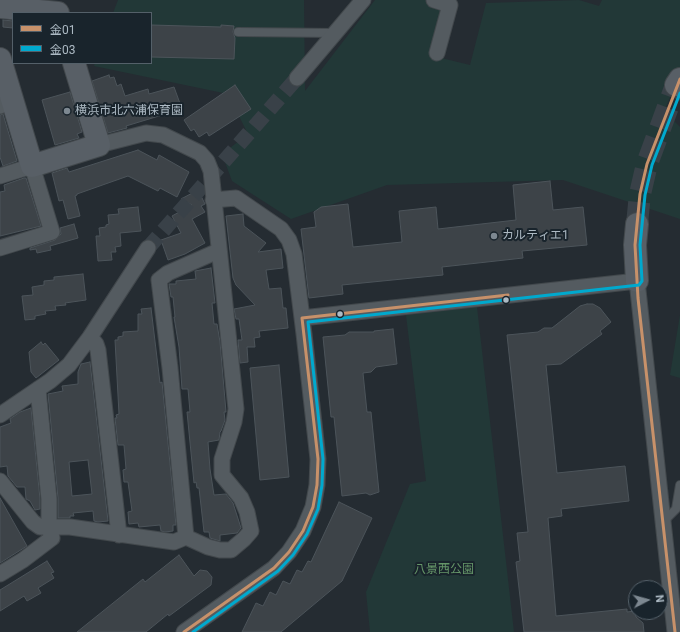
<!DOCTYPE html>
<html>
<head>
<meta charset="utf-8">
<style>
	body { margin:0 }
	#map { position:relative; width:680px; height:632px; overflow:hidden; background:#252c32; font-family:Roboto,"Noto Sans JP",sans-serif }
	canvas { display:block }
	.legend { position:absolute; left:12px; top:12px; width:140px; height:52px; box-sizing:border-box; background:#19242c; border:1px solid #546069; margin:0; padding:5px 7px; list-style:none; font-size:12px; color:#adbac4 }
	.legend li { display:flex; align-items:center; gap:8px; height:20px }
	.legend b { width:20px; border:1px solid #546069 }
	.north { position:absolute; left:628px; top:580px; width:40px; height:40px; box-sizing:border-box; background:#19242c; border:1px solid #546069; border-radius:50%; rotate:84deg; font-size:11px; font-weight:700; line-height:16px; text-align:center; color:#adbac4 }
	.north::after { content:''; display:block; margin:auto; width:14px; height:18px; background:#7d8891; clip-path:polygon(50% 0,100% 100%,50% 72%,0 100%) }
</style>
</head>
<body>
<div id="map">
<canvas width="680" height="632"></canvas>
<ul class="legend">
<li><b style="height:5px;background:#c7916a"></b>金01</li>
<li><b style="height:5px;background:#00a9ce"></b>金03</li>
</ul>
<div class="north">N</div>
</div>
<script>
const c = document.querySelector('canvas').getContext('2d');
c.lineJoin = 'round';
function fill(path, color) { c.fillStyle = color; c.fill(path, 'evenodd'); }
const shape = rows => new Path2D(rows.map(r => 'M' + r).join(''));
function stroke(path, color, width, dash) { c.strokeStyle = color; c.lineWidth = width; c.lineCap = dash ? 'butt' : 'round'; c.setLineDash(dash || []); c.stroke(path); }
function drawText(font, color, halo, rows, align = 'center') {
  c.font = font + ' Roboto,"Noto Sans JP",sans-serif'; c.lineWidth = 4; c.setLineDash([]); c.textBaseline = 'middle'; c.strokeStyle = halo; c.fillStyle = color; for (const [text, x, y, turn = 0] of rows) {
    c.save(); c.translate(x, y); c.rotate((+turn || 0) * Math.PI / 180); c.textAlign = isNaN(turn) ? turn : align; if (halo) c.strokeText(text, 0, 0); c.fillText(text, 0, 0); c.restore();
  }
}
const green = shape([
	[118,0,304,0,305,91,375,0,434,0,450,5,433,56,470,65,486,3,579,0,599,6,602,0,680,0,680,74,664,111,680,127,680,219,563,180,387,185,291,219,232,181,222,154,248,134,228,94,94,66,95,63,151,63,151,13,113,13],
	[477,307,514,632,370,632,366,592,410,484,426,481,406,315],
	[680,315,680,378,670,375]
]);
const building = shape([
	[3,20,13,21,13,28,3,27,3,20],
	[151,25,221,27,221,25,234,26,233,32,235,38,234,59,151,57,151,25],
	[109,75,110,78,114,77,117,86,121,84,125,96,148,89,149,94,174,87,182,109,126,126,127,128,108,133,92,81,109,75],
	[235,85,251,109,209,136,207,132,199,137,194,129,191,131,184,120,235,85],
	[70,92,82,132,77,134,79,138,55,145,42,100,70,92],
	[3,114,17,161,3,166,0,157,0,115,3,114],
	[138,150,157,160,159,155,189,172,177,197,160,188,158,191,128,176,77,194,77,195,75,196,80,216,68,219,63,200,59,201,52,173,67,168,69,172,138,150],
	[24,178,26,178,41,226,0,236,0,192,5,191,4,185,24,178],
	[550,181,553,210,583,207,587,245,522,251,523,258,442,267,443,275,342,285,343,294,309,298,301,229,316,227,314,212,321,207,348,204,353,247,402,242,399,211,436,207,438,229,516,220,513,185,550,181],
	[198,190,205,204,201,206,205,212,192,219,205,243,185,254,168,260,161,240,181,233,172,216,192,205,181,199,198,190],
	[138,207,141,231,120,233,121,246,115,247,116,252,111,252,112,260,98,261,96,236,100,236,99,228,106,227,106,225,109,224,108,215,119,214,118,209,138,207],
	[243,214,244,226,266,243,258,252,281,249,283,268,266,270,269,289,281,288,283,308,286,308,288,328,259,331,260,337,254,338,255,347,247,347,248,362,240,363,238,340,242,340,239,319,236,319,234,309,255,305,236,285,233,278,226,216,243,214],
	[74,224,78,238,50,246,51,250,37,253,36,249,30,250,30,248,55,240,61,234,60,228,74,224],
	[211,268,215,303,212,303,214,324,217,324,220,342,226,412,224,412,225,420,221,431,220,432,219,440,208,442,210,469,214,495,226,494,233,503,241,528,237,533,220,535,220,541,210,538,209,532,204,532,199,488,197,488,196,482,194,483,187,412,190,412,188,389,182,389,179,347,174,317,175,317,173,297,171,297,169,284,176,284,176,281,196,279,195,271,211,268],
	[83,274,86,300,65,303,66,305,55,306,56,310,45,311,46,314,35,316,35,319,25,320,22,296,33,295,32,287,44,285,44,281,54,280,54,277,83,274],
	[587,304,593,304,600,308,611,322,600,331,602,334,561,364,546,365,557,473,625,466,629,501,561,509,562,516,548,518,556,616,627,609,627,612,635,611,636,617,643,623,644,632,524,632,516,562,520,561,517,533,528,532,507,335,538,332,544,328,552,328,580,306,587,304],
	[151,308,160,383,162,382,176,525,173,525,173,531,165,532,161,531,160,525,139,527,138,523,129,524,128,512,132,511,128,482,124,482,123,470,126,469,124,445,118,445,115,418,117,418,116,415,119,414,115,340,118,340,118,337,123,336,123,332,138,331,138,314,142,314,141,309,151,308],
	[393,329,397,364,376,367,371,372,363,373,367,412,371,412,379,492,370,495,366,493,342,496,334,417,331,417,323,337,345,335,349,332,374,332,374,331,393,329],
	[41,342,43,345,45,343,59,360,36,378,31,372,29,352,41,342],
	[90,362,108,521,98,522,94,521,93,511,73,513,74,516,70,516,70,518,58,518,58,498,48,394,63,391,62,386,78,384,78,372,81,364,90,362],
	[88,460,92,494,72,496,69,462,88,460],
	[279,365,289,477,260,480,250,368,279,365],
	[31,408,40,499,40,509,35,510,30,501,26,499,25,487,17,487,8,476,7,466,0,467,0,427,11,423,10,419,20,412,31,408],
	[0,498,27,546,0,563,0,498],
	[339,502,372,518,342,581,281,632,242,632,256,603,263,606,270,592,276,595,283,581,290,584,297,570,302,572,308,561,311,562,339,502],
	[179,555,194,576,200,570,207,571,212,577,211,585,169,616,168,614,146,632,77,632,143,579,145,582,179,555],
	[47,561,54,572,51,573,54,578,38,588,41,593,27,601,24,596,0,611,0,590,47,561]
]);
const streetTunnel = shape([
	[148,248,297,78]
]);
const secondaryTunnel = shape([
	[637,224,640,194,647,164,676,85]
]);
const lane = shape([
	[238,32,335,33],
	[663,522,676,509,680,485]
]);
const street = shape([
	[434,0,450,5,437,53],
	[297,78,363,0],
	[0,106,13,101],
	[0,176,32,166,52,232,0,248],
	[302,318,637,281,675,632],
	[90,337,96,344,98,350,119,535],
	[0,415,50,381,69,365,90,337,148,248],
	[0,481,33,522,40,527,70,527,174,542,186,537,208,547,220,550,231,550,244,539,251,531,247,512,241,498,222,475,222,459,234,422,236,409,211,171,207,161,200,153,163,135,146,133,99,145],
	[186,537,170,368,159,280,168,273,218,251],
	[0,574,23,560,52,538,49,528,49,499,38,389],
	[184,632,274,568,289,552,303,531,313,507,317,485,318,459,304,334,294,254,289,240,281,229,236,198,213,200]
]);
const secondary = shape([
	[0,7,58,13],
	[0,59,32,166,99,145,74,63],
	[676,85,680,79],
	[637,224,635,245,637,281]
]);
const bus1 = shape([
	[184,632,274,568,289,552,303,531,313,507,317,485,318,459,302,318,508,295],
	[675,632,638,298,635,245,640,194,647,164,680,79]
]);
const bus2 = shape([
	[193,632,278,571,293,555,307,534,318,509,322,485,323,459,308,322,639,285,642,281,640,245,645,195,652,165,680,93]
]);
const markers = [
	[67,111,4,"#7d8891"],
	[494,236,4,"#7d8891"],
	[506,300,3.5,"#adbac4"],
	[340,314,3.5,"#adbac4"]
];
const poiNames = [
	["横浜市北六浦保育園",75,111],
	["カルティエ1",502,236]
];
const parkNames = [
	["八景西公園",444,570]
];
fill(green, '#223837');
fill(building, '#3d4348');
stroke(building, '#4c545a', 1);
stroke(streetTunnel, '#394148', 15, [15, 8]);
stroke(secondaryTunnel, '#394148', 22, [22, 11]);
stroke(lane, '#42484c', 10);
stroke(street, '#42484c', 17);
stroke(secondary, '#42484c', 24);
stroke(lane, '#545b60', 8);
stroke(street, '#545b60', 15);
stroke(secondary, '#585f66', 22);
stroke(bus1, '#c7916a', 3);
stroke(bus2, '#00a9ce', 3);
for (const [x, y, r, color] of markers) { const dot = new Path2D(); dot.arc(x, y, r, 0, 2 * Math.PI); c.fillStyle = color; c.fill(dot); stroke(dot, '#19242c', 1.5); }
drawText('12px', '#adbac4', '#19242c', poiNames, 'left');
drawText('12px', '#659568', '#19242c', parkNames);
</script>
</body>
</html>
